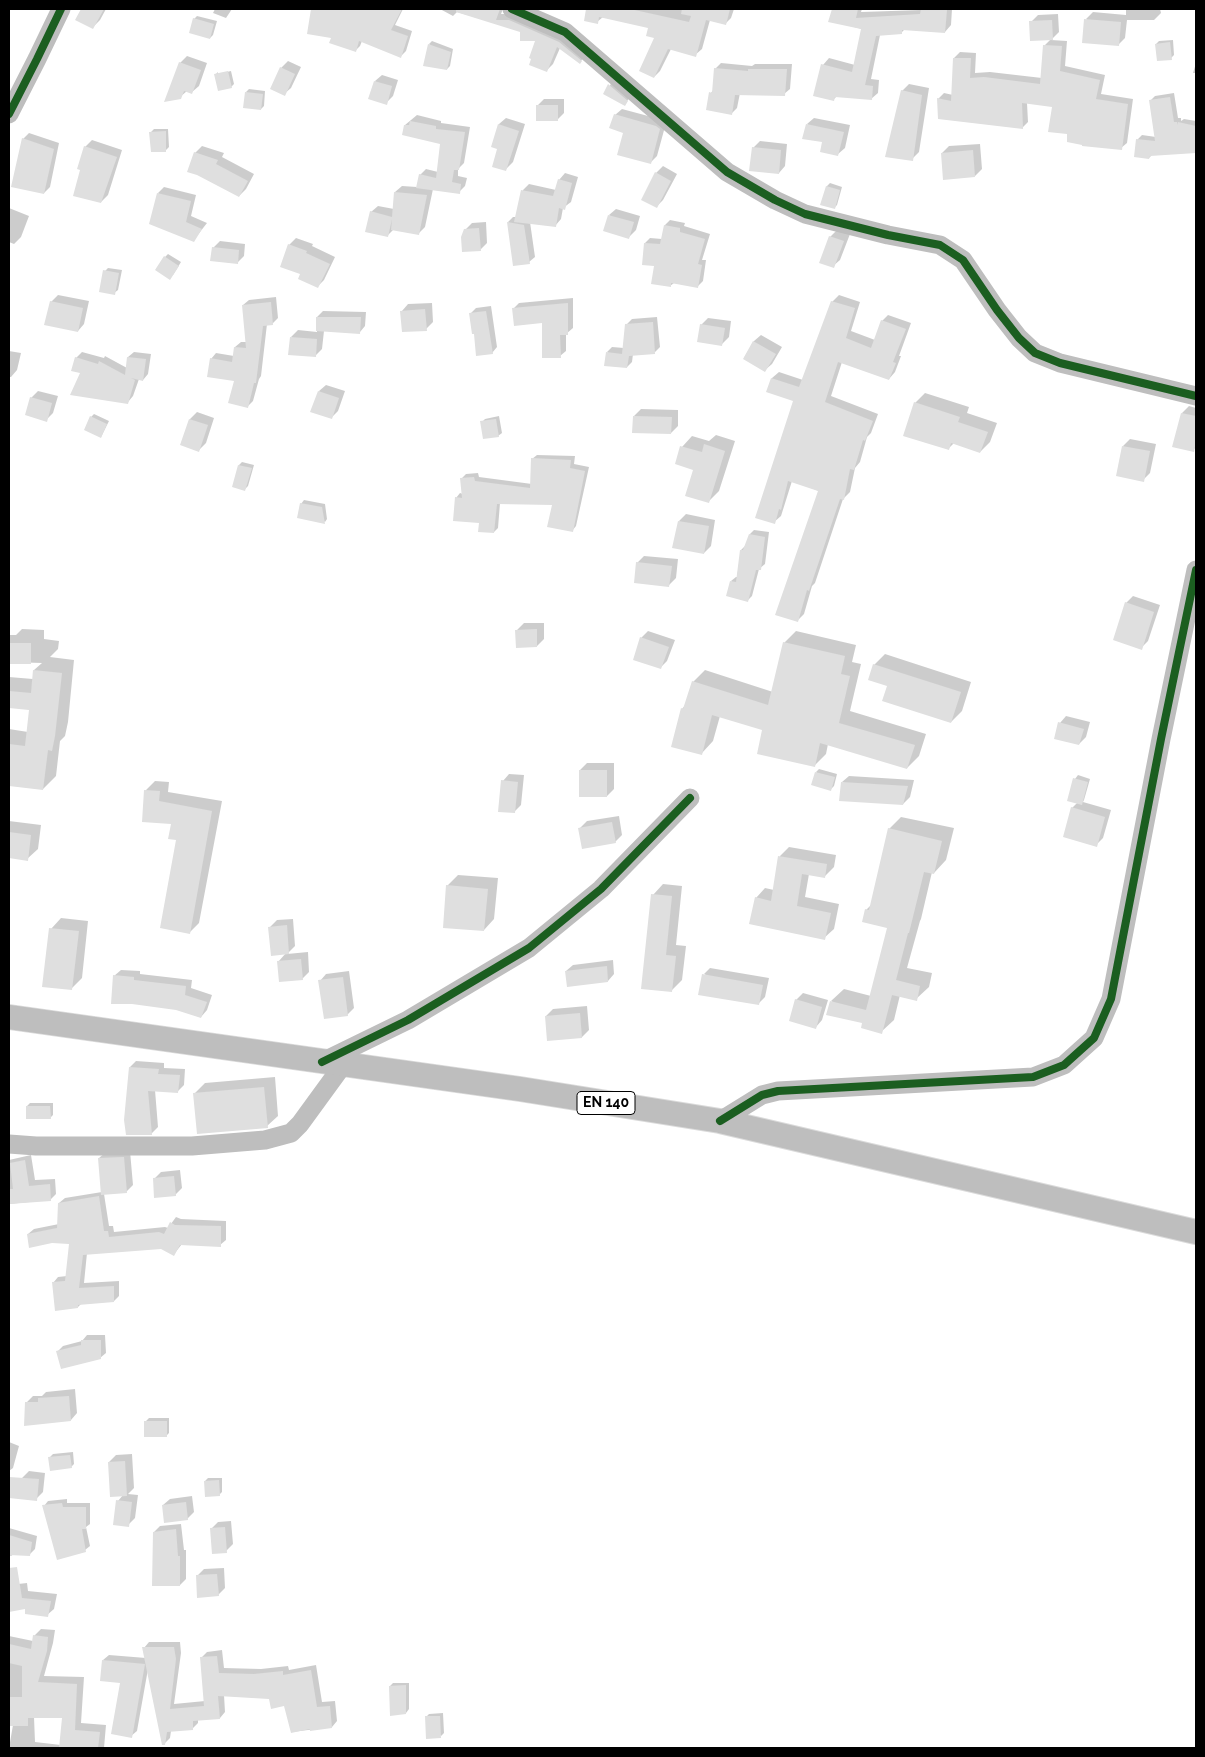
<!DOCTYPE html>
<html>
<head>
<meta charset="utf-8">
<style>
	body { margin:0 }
	#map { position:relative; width:1205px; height:1757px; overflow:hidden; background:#fff; font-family:Raleway,sans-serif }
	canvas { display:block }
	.frame { position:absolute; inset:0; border:10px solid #000; pointer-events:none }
</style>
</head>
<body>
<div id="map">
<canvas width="1205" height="1757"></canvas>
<div class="frame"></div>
</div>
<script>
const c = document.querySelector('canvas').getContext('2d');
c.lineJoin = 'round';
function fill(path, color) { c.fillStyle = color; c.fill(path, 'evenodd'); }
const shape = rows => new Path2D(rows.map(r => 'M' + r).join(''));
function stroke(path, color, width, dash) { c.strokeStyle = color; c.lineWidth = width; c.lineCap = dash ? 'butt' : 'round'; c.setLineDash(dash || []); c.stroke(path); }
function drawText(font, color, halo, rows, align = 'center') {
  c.font = font + ' Raleway,sans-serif'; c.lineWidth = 4.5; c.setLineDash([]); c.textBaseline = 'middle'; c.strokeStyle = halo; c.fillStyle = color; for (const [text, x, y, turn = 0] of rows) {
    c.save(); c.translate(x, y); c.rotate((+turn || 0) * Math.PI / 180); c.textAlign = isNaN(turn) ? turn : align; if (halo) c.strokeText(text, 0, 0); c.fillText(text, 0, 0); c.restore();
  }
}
const shadow = shape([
	[82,9,106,9,100,20,93,27,77,19],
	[215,9,232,9,226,18,213,13],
	[312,9,347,9,357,12,357,9,403,9,395,25,412,31,406,51,401,56,362,41,360,46,356,50,332,37,309,33],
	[440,9,503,9,501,14,516,14,587,54,580,62,560,48,553,64,547,70,537,40,522,31,457,12,453,16],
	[588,9,734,9,731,18,725,24,710,20,702,49,695,55,671,49,660,71,654,77,656,38,649,27,603,17,597,22,585,20],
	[833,9,862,9,861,12,952,9,951,25,945,32,905,29,901,33,880,35,871,79,879,80,878,93,871,99,837,96,834,99,823,65,829,58,855,65,862,29,830,21],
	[1126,9,1160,9,1161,13,1154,20,1127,20,1125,38,1118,45,1086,19,1093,12,1126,15],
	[1058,14,1059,32,1051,40,1067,41,1065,66,1105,75,1101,94,1133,99,1127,143,1121,148,1068,133,1054,106,1027,103,1028,122,1022,128,938,99,944,93,953,95,954,58,960,52,976,53,975,73,990,72,1042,78,1044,46,1051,39,1031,22,1038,15],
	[197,16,217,21,213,35,210,38,194,19],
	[1173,40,1174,55,1171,58,1156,44,1159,41],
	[432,41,453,49,450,66,447,69,429,44],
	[187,56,207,63,199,86,192,92,187,91,180,97,180,63],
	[288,61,301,67,291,88,284,94,281,68],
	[721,63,752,66,755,64,792,64,790,89,784,94,740,93,737,108,731,114,711,93,714,89,715,69],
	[1196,63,1196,73,1193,73],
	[231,71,234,84,231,87,216,74,218,72,218,74],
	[382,75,398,80,393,96,386,103,375,81],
	[612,82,630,97,625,104,605,94],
	[909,84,929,88,919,152,912,159,902,91],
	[249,89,265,91,264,106,261,109,246,92],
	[1174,93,1178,118,1181,118,1181,121,1184,119,1196,121,1196,152,1153,154,1149,158,1137,140,1142,135,1156,137,1151,100,1155,96],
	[544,99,564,99,564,113,557,120,537,106],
	[622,109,663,120,666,123,657,156,650,163,625,133,615,115],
	[417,115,441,121,441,123,470,127,464,163,458,169,458,176,467,178,465,186,459,192,433,189,425,227,418,234,394,229,387,236,371,212,378,206,394,209,395,192,402,186,417,187,420,175,426,169,438,172,442,143,405,125],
	[506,118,525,124,513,162,506,169,498,148,499,124],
	[814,118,850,125,845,148,838,154,807,124],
	[154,129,168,129,169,147,166,150,151,132],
	[29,133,59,143,50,187,44,193,23,139],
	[92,140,122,150,108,195,101,202,85,147],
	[760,141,787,144,785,166,779,173,753,148],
	[980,144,982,169,975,176,942,153,949,146],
	[202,146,224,153,222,157,254,174,246,189,239,196,195,153],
	[663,166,677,174,663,200,656,207,656,173],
	[565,173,578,177,571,202,563,208,561,219,555,226,530,222,535,257,529,262,508,222,513,217,517,217,523,190,529,184,556,190,559,180],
	[830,183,842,187,837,205,834,208,822,204,827,186],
	[164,187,196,195,191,216,207,223,193,241,158,193],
	[9,208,29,216,21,237,14,244,9,242],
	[616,209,640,216,636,230,629,237,609,215],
	[670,220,685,223,684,226,710,234,702,260,706,260,703,281,698,286,674,283,670,286,655,265,645,243,650,238,662,239,665,225],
	[486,222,487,243,480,250,465,230,472,223],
	[837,230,850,234,840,260,833,266,830,237],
	[296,238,313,244,312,246,335,257,324,280,317,287,289,245],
	[220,241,245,244,244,256,237,263,213,248],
	[168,254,181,262,173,275,165,257],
	[108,268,122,270,118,290,114,293,105,271],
	[58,295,89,301,84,324,78,331,51,302],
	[839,295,860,302,851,331,875,340,882,321,888,315,911,323,899,356,901,356,895,372,889,379,842,362,831,396,878,414,871,433,867,437,860,462,855,468,850,492,843,499,815,583,812,586,804,614,798,620,819,491,792,481,781,516,774,522,795,400,768,392,772,378,779,372,803,380,832,302],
	[276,297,278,318,272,324,267,324,261,376,259,379,253,401,247,407,236,380,211,359,216,353,234,356,235,347,241,342,247,342,243,305,249,300],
	[573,298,573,328,566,334,566,351,560,356,543,322,513,309,519,303],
	[432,303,433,322,426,329,402,311,408,304],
	[491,306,497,347,492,353,470,314,476,308],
	[323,311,366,312,365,326,360,332,324,331,322,349,315,356,291,337,298,330,317,332,317,317],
	[657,317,660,347,655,352,633,354,632,362,627,367,607,352,612,347,624,348,626,325,632,319],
	[708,318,731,321,729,337,722,344,701,325],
	[761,335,782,347,772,364,765,370,744,358,754,341],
	[9,351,21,353,17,370,11,377,9,377],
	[82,352,104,358,105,356,127,368,128,357,134,352,151,354,148,374,143,380,139,379,133,396,128,402,82,373,76,358],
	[326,385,345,391,338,411,331,418,319,391],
	[38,391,58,396,53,413,46,420,31,398],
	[925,393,969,407,967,413,997,423,990,442,980,452,954,443,948,449,915,403],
	[1189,406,1196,408,1196,447,1193,450,1182,413],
	[641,409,678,410,678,426,671,433,634,416],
	[197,412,214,418,206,443,199,450,182,445,190,419],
	[94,414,109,421,101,437,91,417],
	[499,416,502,433,498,436,482,422,485,419],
	[716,435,735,441,719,491,708,502,695,469,682,447,692,436,709,441],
	[1130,439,1156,444,1150,473,1143,480,1123,446],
	[537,455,575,456,574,464,589,467,576,526,572,531,553,504,500,503,498,528,494,532,480,522,456,498,460,493,463,494,461,479,466,474,478,473,479,477,532,484,532,459],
	[242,462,254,465,248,486,245,489,239,465],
	[304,500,325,504,327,519,325,522,301,504],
	[686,514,715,520,711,546,704,553,679,521],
	[754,530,769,532,765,564,759,569,752,596,747,601,731,581,736,577,737,577,741,550,746,545,750,534],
	[644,556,678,559,676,578,669,585,637,563],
	[1133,596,1160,605,1148,641,1141,648,1126,603],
	[524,623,544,623,544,639,537,646,517,630],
	[22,629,44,630,44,639,59,641,58,649,50,657,74,660,68,722,65,736,60,741,56,776,43,789,9,785,9,729,28,732,30,709,9,707,9,677,33,679,34,670,42,663,9,662,9,635,16,635],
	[648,631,675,640,667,661,660,668,641,638],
	[796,631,856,645,852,662,861,664,850,711,926,734,919,756,907,768,828,744,826,754,814,766,764,729,720,716,713,741,702,753,682,709,686,704,693,682,705,670,773,692,784,643],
	[885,654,971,682,962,711,951,722,888,685,874,665],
	[1066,716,1090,722,1086,737,1079,744,1060,723],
	[587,763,614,763,614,789,607,796,580,770],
	[819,769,837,774,834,786,831,789,816,772],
	[509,774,524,775,521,805,514,812,503,781],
	[1078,775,1090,779,1084,800,1083,802,1111,810,1103,838,1096,845,1072,808,1078,802,1075,779],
	[849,776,914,780,910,797,903,804,842,782],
	[155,781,169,782,168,792,222,801,199,923,189,933,177,839,173,823,145,791],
	[619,816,622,835,615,842,580,828,587,821],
	[901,817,954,828,946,860,934,873,932,872,921,919,920,921,907,968,932,973,929,987,916,999,900,995,894,1020,881,1032,831,1001,844,989,871,996,889,927,866,910,871,905,889,829],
	[9,821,41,825,38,849,27,859,9,857],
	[789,847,836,855,834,867,824,877,809,874,805,897,839,904,834,929,824,938,756,898,765,888,774,890,780,856],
	[458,875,498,878,494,919,484,930,447,886],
	[663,884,682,886,676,945,686,946,682,980,671,991,653,895],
	[61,918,88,921,82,978,71,989,51,929],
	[293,919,295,946,287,954,308,952,309,972,302,979,278,962,286,953,270,927,277,920],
	[613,960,614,974,608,981,566,971,573,965],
	[710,968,769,978,765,997,758,1004,704,974],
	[121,970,140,971,140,974,192,980,191,988,212,995,207,1010,201,1017,114,976],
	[349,971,354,1008,347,1015,320,981,326,974],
	[803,993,828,1000,822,1020,816,1027,796,1000],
	[587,1006,589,1030,582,1037,548,1040,546,1016,553,1009],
	[136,1061,164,1063,164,1068,185,1069,184,1085,178,1091,155,1090,158,1127,151,1134,130,1067],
	[275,1077,278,1116,267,1126,195,1093,205,1083],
	[30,1103,53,1103,53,1115,50,1118,27,1106],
	[130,1151,133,1185,126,1192,104,1194,109,1226,113,1226,114,1232,165,1227,168,1228,176,1217,181,1219,226,1221,226,1240,220,1245,182,1244,174,1254,161,1248,87,1253,84,1283,119,1281,119,1296,114,1301,82,1303,78,1307,53,1283,58,1277,67,1276,70,1243,28,1234,34,1229,59,1224,59,1203,65,1198,102,1192,99,1158,106,1152],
	[31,1155,35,1180,55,1179,56,1194,50,1200,9,1204,9,1160],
	[180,1170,182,1188,175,1195,154,1179,161,1172],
	[87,1335,105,1335,106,1353,100,1358,57,1352,63,1346,82,1341],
	[75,1389,77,1413,71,1420,26,1403,33,1396,42,1396,46,1392],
	[149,1418,169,1418,169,1433,166,1436,146,1421],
	[9,1442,19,1446,13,1468,9,1471],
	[73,1452,74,1464,71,1467,50,1457,53,1454],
	[132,1454,134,1488,128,1494,138,1495,135,1518,128,1525,118,1501,123,1495,109,1462,116,1455],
	[29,1471,45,1473,43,1492,36,1499,22,1478],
	[208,1478,222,1478,222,1492,219,1495,205,1481],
	[192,1496,194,1512,187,1519,163,1505,170,1499],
	[67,1499,67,1503,90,1503,90,1524,86,1527,90,1546,85,1550,44,1506,48,1501],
	[231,1521,233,1544,226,1551,211,1529,218,1522],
	[181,1524,184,1550,186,1550,186,1579,180,1585,154,1532,160,1526],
	[9,1528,37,1536,35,1549,29,1555,14,1554,11,1556,9,1555],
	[224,1568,225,1588,218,1595,197,1576,204,1569],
	[27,1583,28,1591,57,1594,54,1609,47,1615,27,1608,9,1611,9,1585],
	[41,1629,55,1630,53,1643,44,1676,84,1677,81,1723,106,1725,104,1748,9,1748,13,1725,9,1725,9,1636,33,1641,34,1636],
	[34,1717,63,1717,61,1745,35,1742],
	[149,1642,180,1642,181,1653,174,1704,205,1701,201,1658,207,1652,222,1650,224,1668,261,1669,288,1666,289,1670,316,1665,322,1702,335,1701,337,1721,332,1727,292,1732,285,1705,271,1697,224,1695,225,1712,220,1718,198,1720,198,1723,192,1729,171,1731,170,1738,164,1744,148,1669,137,1731,131,1736,122,1682,103,1660,109,1655,146,1658,144,1648],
	[393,1683,409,1683,409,1709,406,1713,390,1686],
	[443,1713,444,1733,441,1736,426,1717,429,1714]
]);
const building = shape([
	[81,9,104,9,93,29,75,20],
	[311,9,402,9,391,30,408,36,401,58,359,41,356,52,329,43,331,38,307,34],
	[456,9,500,9,496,20,509,20,559,42,582,61,580,64,557,47,547,72,529,65,531,59,529,58,535,41,520,41,520,32,456,12],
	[586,9,630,9,689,22,691,16,681,14,682,9,730,9,726,25,706,20,696,57,668,49,654,78,639,71,654,38,646,36,648,28,599,17,598,24,584,21],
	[832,9,858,9,856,18,920,14,921,9,947,10,945,33,902,30,902,34,876,36,865,85,873,86,872,100,835,97,834,101,813,96,821,64,852,72,861,29,828,22],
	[193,18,214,24,210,39,189,33],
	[1084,19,1121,22,1119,46,1082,43],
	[1052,20,1053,40,1030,41,1029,21],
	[1170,42,1172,60,1157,61,1155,44],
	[428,44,451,52,447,70,423,66],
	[1043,45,1062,46,1060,71,1100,80,1096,99,1128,104,1122,150,1082,146,1082,145,1067,142,1067,134,1048,132,1052,107,1022,103,1023,129,938,119,937,98,951,101,953,58,971,58,970,78,984,77,1040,84],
	[179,62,201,70,192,94,184,91,181,99,164,102],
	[280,67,295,74,285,96,270,89],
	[714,68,748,71,748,69,787,69,785,96,735,95,732,115,706,110,709,92,712,93],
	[228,71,232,88,218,91,214,74],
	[374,81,392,86,387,105,368,99],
	[608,84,628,101,625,106,603,94],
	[901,90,922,95,913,161,885,157],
	[245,92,263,94,261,110,243,108],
	[1170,97,1174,122,1177,122,1177,125,1178,122,1196,126,1196,153,1150,156,1149,159,1134,157,1136,139,1155,141,1149,100],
	[536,105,558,105,558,121,536,121],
	[614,114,656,126,660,129,651,164,617,155,623,133,609,128],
	[410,121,436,126,436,129,465,132,459,170,454,170,452,182,461,184,460,194,416,188,419,174,436,178,440,144,402,135,404,125,409,125],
	[498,124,519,131,506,171,492,167,497,149,491,147],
	[806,124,844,132,838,156,820,152,822,142,802,139],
	[166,131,166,152,151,152,149,132],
	[22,138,54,149,44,194,11,187],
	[84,146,117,157,101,203,73,196,80,170,77,169],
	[752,147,781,150,779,174,749,171],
	[973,150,975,177,943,180,941,153],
	[194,152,218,160,216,164,248,181,239,197,197,175,187,172],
	[655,172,671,181,657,208,641,200],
	[558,179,572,183,565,210,559,208,556,227,514,222,521,190,553,196],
	[826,186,840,190,835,209,820,205],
	[394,192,427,195,419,235,391,230,392,219,388,237,365,232,370,211,392,217],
	[157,193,191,201,186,222,202,229,194,242,149,224],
	[608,215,634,222,629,239,603,231],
	[507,222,524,225,530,264,513,266],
	[664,225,680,228,680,232,705,239,698,264,702,265,698,288,671,283,671,287,651,284,654,266,642,265,644,243,660,244],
	[479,228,481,251,462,252,461,237,464,229],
	[829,236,844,241,834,268,819,263],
	[288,244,307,251,306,253,330,264,318,288,298,279,300,274,280,267],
	[212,247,239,250,238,264,210,261],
	[164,256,179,266,170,280,155,270],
	[103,270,119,273,115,295,99,292],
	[50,301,83,308,78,332,44,325],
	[831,301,855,308,846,338,871,348,881,320,906,329,893,362,896,363,889,380,838,362,825,402,873,421,865,441,863,440,854,470,850,469,844,500,840,499,809,591,807,590,798,622,775,615,818,491,788,481,781,510,779,509,775,524,755,518,793,401,766,392,771,378,799,387],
	[271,302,273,325,263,326,256,383,254,383,248,408,228,403,234,381,207,377,210,358,232,362,234,347,246,348,242,305],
	[568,303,568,335,560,335,561,358,542,358,542,323,514,326,512,308],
	[425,309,427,331,402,332,400,311],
	[486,311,493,354,476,356,474,334,472,334,469,313],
	[316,317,361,317,360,334,316,331],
	[653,322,655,354,629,356,627,368,604,366,606,352,622,354,625,324],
	[700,324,725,328,722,346,697,342],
	[290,337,317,339,316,357,288,355],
	[753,341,776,354,765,372,743,359],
	[75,357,98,364,99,361,125,375,127,357,146,359,143,381,131,378,135,380,128,404,70,395,80,373,71,371],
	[318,391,339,398,332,419,310,412],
	[30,397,52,403,47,422,25,415],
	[914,402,960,417,958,422,988,432,980,453,951,443,949,450,903,436],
	[1181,413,1196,416,1196,441,1194,452,1172,447],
	[90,416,107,424,101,438,84,430],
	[633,416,672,417,671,434,632,433],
	[189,419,208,425,199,452,180,445],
	[496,419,499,437,483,439,480,421],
	[704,444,725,451,709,503,685,496,693,470,675,464,680,446,702,452],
	[1122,446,1150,451,1144,482,1116,476],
	[531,458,571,460,570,468,585,471,573,532,547,527,552,505,497,504,494,533,478,532,479,523,453,521,455,497,462,498,460,478,474,477,475,481,530,488],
	[238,465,252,468,245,491,232,487],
	[300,503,322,507,325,524,297,518],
	[678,521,709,526,704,554,672,548],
	[749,534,765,537,761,570,756,570,748,602,726,596,730,581,736,582,740,550,743,550],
	[636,562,672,566,669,587,634,583],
	[1125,602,1154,612,1142,650,1113,640],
	[537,629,537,647,516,648,515,630],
	[640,637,669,647,661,669,633,660],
	[783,642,845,656,841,674,850,676,839,723,915,745,907,769,820,743,815,767,757,754,762,730,712,715,702,755,671,747,681,708,683,709,692,681,768,705],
	[9,643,31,643,31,664,9,664],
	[873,664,961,692,951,723,882,701,887,686,868,680],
	[33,670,62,673,55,736,52,751,48,750,43,790,9,786,9,744,25,746,29,710,9,708,9,691,31,693],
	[1058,722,1084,729,1079,745,1054,739],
	[579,770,607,770,607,797,579,797],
	[815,772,835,777,831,791,811,785],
	[1073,778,1088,782,1082,805,1067,801],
	[501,780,518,782,515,813,498,812],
	[841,782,908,786,903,805,839,801],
	[144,790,160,791,159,801,212,811,190,934,160,928,176,840,168,839,171,824,142,822],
	[1071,807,1105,817,1097,847,1063,837],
	[612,822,616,843,582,849,578,828],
	[888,828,942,841,934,874,924,872,909,933,908,933,896,980,920,986,917,1001,892,995,882,1034,861,1028,862,1023,826,1015,830,1001,866,1010,887,928,862,922,865,909,869,910],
	[9,832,31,835,28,861,9,858],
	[778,856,827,864,825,878,802,874,797,906,831,913,825,940,749,924,755,897,771,901],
	[446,885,488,889,484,931,443,928],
	[651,894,672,896,666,955,676,956,672,992,641,989],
	[287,925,289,954,271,956,268,927],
	[49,928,79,931,72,990,42,987],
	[301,959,303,980,279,982,277,961],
	[607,966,608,982,567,987,565,971],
	[702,974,763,985,759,1005,698,995],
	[113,975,134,977,134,980,186,986,185,995,207,1002,201,1018,176,1010,132,1004,111,1004],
	[343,977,348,1016,324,1019,318,980],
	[795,999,822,1007,816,1029,789,1021],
	[580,1013,582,1038,547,1041,545,1016],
	[129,1067,159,1069,158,1074,180,1075,178,1093,148,1091,152,1135,126,1135,124,1120],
	[264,1087,268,1128,197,1134,193,1093],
	[26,1106,50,1106,51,1119,26,1119],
	[124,1157,127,1193,101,1195,98,1158],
	[25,1160,29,1186,50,1184,51,1201,9,1204,9,1189,13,1189,10,1163],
	[174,1176,176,1196,154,1198,153,1178],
	[99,1196,104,1231,108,1231,109,1237,159,1232,164,1234,170,1222,175,1225,221,1226,221,1247,180,1245,174,1256,161,1249,83,1255,79,1288,114,1286,114,1302,78,1305,78,1308,55,1311,52,1282,65,1281,69,1244,52,1243,29,1248,27,1234,57,1228,58,1203],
	[81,1340,101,1340,101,1359,61,1369,56,1351,81,1345],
	[69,1396,71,1421,24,1426,25,1402,38,1402,38,1398],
	[144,1421,167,1421,167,1437,144,1437],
	[70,1455,72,1468,50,1471,48,1457],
	[125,1461,127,1496,110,1497,108,1462],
	[9,1477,39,1479,37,1501,9,1498],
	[219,1480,220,1496,205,1497,204,1481],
	[116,1500,132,1502,129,1527,113,1525],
	[186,1502,188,1520,164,1523,162,1505],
	[62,1503,63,1507,86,1507,86,1529,82,1529,86,1552,57,1560,42,1505],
	[225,1527,227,1553,212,1554,210,1528],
	[176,1529,178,1556,180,1556,180,1586,152,1586,153,1532],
	[9,1535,32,1542,30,1556,9,1555],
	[17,1567,22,1598,51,1601,48,1617,25,1614,25,1609,9,1612,9,1568],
	[217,1574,219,1596,197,1598,196,1575],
	[33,1635,48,1637,47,1651,38,1682,77,1684,75,1730,100,1732,98,1748,59,1748,62,1718,28,1718,28,1726,9,1726,9,1697,22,1697,22,1666,9,1663,9,1644,31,1649],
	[142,1647,174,1647,176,1659,170,1709,204,1706,200,1657,217,1656,219,1673,254,1674,283,1671,283,1675,311,1670,317,1707,330,1706,332,1728,310,1731,310,1729,291,1733,284,1706,271,1709,269,1699,218,1696,220,1719,193,1721,193,1730,167,1732,165,1745,162,1745],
	[102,1660,145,1664,132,1738,111,1734,120,1683,100,1681],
	[406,1685,406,1714,390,1716,389,1686],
	[425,1716,440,1716,441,1738,426,1739]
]);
const minor = shape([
	[512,9,565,32,727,172,775,200,805,214,888,235,940,245,963,260,997,310,1019,338,1035,353,1060,363,1196,396],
	[9,114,37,59,61,9],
	[322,1062,408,1020,529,948,601,889,690,798],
	[720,1121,762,1095,778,1091,1033,1077,1064,1065,1094,1038,1111,999,1161,739,1196,570],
	[9,1144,36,1146,192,1146,265,1140,291,1133,300,1124,343,1065]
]);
const major = shape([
	[9,1017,520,1089,720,1121,1196,1232]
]);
const cycleway = shape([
	[512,9,565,32,727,172,775,200,805,214,888,235,940,245,963,260,997,310,1019,338,1035,353,1060,363,1196,396],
	[9,114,37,59,61,9],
	[322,1062,408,1020,529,948,601,889,690,798],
	[720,1121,762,1095,778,1091,1033,1077,1064,1065,1094,1038,1111,999,1161,739,1196,570]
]);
const shields = [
	[606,1103,58]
];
const shieldNames = [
	["EN 140",606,1103]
];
fill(shadow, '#0003');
fill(building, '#dfdfdf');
stroke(major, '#dbdbdb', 26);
stroke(minor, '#bebebe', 19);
stroke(major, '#bebebe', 24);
stroke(cycleway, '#1b5e20', 8);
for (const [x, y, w] of shields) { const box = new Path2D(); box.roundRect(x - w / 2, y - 11.5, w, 23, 4); c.fillStyle = '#fff'; c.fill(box); stroke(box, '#000', 1); }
drawText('bold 14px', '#000', null, shieldNames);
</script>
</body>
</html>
